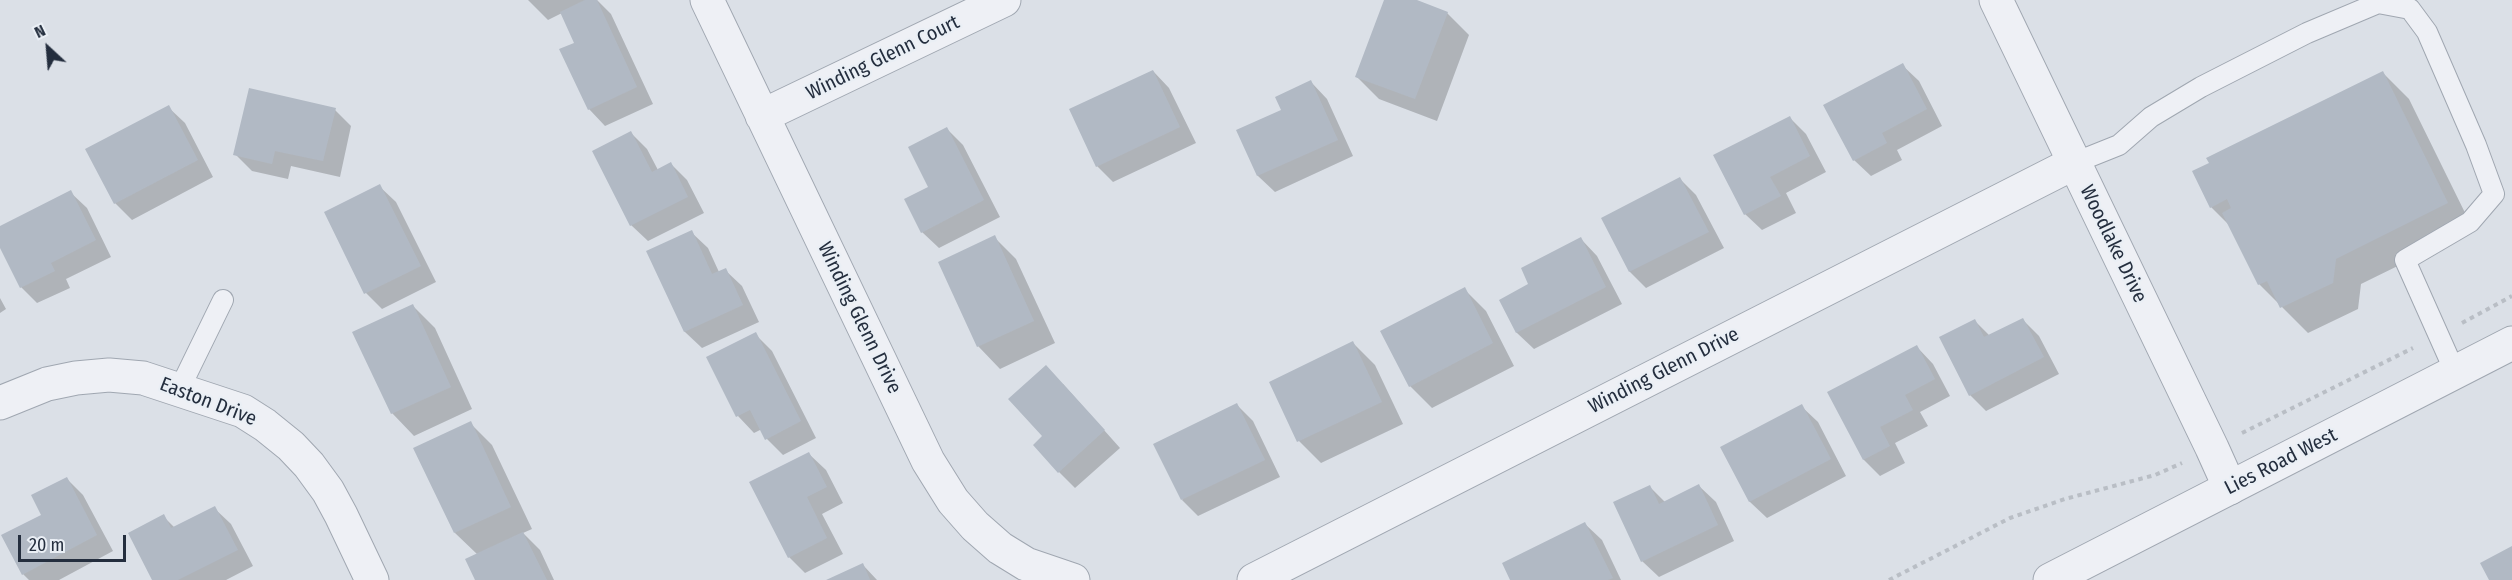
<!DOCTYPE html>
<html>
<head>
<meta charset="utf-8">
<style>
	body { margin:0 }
	#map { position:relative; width:2512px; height:580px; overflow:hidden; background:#dbe0e7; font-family:"Fira Sans Condensed",sans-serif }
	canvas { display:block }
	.north { position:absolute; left:18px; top:18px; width:60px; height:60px; -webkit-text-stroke:4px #eaeff5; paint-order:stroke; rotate:334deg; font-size:16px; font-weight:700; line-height:24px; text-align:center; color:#242e3e }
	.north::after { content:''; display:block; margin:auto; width:21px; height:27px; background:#242e3e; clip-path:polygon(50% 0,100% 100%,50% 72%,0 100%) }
	.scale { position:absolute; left:18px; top:535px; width:108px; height:27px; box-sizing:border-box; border:3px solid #242e3e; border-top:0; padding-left:8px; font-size:18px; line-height:21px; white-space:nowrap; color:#242e3e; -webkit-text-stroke:4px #eaeff5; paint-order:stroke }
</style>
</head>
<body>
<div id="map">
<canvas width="2512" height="580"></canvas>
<div class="north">N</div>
<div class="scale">20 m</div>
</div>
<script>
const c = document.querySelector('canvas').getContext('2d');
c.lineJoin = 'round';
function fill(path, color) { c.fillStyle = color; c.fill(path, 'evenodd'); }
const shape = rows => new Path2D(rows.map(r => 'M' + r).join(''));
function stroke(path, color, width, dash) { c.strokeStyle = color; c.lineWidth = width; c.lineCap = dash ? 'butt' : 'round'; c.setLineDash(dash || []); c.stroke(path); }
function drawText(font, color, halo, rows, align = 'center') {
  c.font = font + ' "Fira Sans Condensed",sans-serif'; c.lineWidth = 4.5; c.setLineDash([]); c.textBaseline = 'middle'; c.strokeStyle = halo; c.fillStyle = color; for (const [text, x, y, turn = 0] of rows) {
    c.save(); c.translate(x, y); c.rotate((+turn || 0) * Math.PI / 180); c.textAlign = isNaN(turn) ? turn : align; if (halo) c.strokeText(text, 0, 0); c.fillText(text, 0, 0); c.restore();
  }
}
const shadow = shape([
	[528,0,597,0,611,14,653,104,605,126,589,109,576,43,562,13,548,20],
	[1385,0,1412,0,1447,13,1469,35,1437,121,1379,99,1357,77],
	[1902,65,1919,81,1942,126,1897,150,1902,160,1871,176,1854,160],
	[1153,71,1169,88,1196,143,1113,182,1097,166],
	[2383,73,2409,99,2473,229,2361,284,2358,309,2308,333,2259,284,2229,225,2211,207],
	[1311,82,1327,99,1353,156,1275,192,1258,176,1238,131,1283,111],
	[168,107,185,123,213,177,132,220,115,203,87,149],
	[335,110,351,126,340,177,291,166,288,179,252,171,235,154],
	[1790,118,1806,134,1826,172,1786,193,1796,213,1762,230,1745,214],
	[947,129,963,145,1000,217,939,248,922,232,930,187],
	[631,133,647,149,658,170,671,164,687,180,704,213,648,241,631,225],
	[1680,179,1696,195,1724,248,1646,288,1630,272,1603,218],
	[379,186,396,202,436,282,382,309,366,293],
	[70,192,87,208,111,257,66,279,70,288,37,303,21,287,0,245,0,227],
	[691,232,708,248,719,272,725,270,742,286,759,322,702,348,685,332,648,252],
	[994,237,1016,259,1055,343,1000,369,978,346,940,262],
	[1581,239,1597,256,1622,304,1534,349,1517,333,1501,300,1530,284],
	[1464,289,1486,311,1514,366,1432,408,1410,386],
	[0,298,6,309,0,313],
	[412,305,435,328,472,409,414,436,392,413],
	[2023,320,2039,336,2059,374,1986,411,1970,395,1975,321,1990,336],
	[755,334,772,351,816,438,783,455,767,439,762,429,754,433,738,416],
	[1353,343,1375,365,1403,424,1321,463,1299,441,1271,383],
	[1917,347,1933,364,1950,396,1920,412,1928,426,1895,443,1905,463,1880,476,1864,460,1829,393],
	[1063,384,1120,448,1075,488,1059,472,1044,437],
	[1237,405,1253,421,1280,477,1198,516,1182,500],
	[1801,406,1818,422,1846,476,1767,518,1750,502,1722,448],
	[470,423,492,445,532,529,523,533,540,550,554,580,477,580,478,555,455,533],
	[809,454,826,470,843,503,822,514,843,554,805,573,789,557],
	[66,478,83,495,113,551,59,580,29,580,23,574,43,515],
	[1699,486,1716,502,1734,541,1659,577,1642,561,1650,487,1665,502],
	[214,508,231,524,253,566,226,580,154,580,163,516,175,528],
	[1585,524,1602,540,1621,580,1512,580],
	[863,565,877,580,830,580]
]);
const building = shape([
	[585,0,597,0,637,87,588,110,559,49,574,43,560,12],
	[1384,0,1417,0,1448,12,1415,99,1355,77],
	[1903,63,1927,109,1882,133,1887,143,1853,161,1823,105],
	[1153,70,1180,127,1096,167,1069,109],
	[2383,71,2448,203,2336,259,2333,283,2280,308,2267,281,2258,285,2222,213,2231,208,2227,199,2210,208,2192,171,2209,163,2206,158],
	[1311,80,1338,140,1257,176,1236,130,1281,110,1275,97],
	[249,88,336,108,323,161,275,151,272,164,233,155],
	[169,105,198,160,114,204,85,149],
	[1790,116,1810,156,1770,177,1781,196,1744,215,1713,155],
	[947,127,984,200,921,233,904,199,928,187,908,147],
	[631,131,652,172,671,162,688,197,630,226,592,151],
	[1680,177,1709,232,1629,272,1601,218],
	[380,184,421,266,364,294,324,212],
	[71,190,96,240,51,263,55,271,20,288,0,248,0,226],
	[692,230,712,274,726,268,743,305,684,332,646,251],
	[995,235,1034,321,977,347,938,262],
	[1581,237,1606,287,1516,333,1499,300,1528,284,1521,268],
	[1465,287,1493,343,1409,387,1380,331],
	[413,304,451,387,391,414,352,332],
	[2023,318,2044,357,1969,396,1939,337,1975,319,1984,337],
	[756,332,801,421,765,440,750,410,736,417,706,357],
	[1353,341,1382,402,1297,442,1269,382],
	[1917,345,1935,379,1905,395,1913,410,1880,427,1890,446,1863,460,1827,392],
	[1046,365,1105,430,1058,473,1033,445,1042,436,1008,399],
	[1237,403,1265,460,1181,500,1153,444],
	[1802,404,1831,459,1749,502,1720,447],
	[471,421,511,507,454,533,413,448],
	[809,452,827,487,807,497,827,538,788,558,749,482],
	[67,477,97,535,22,575,1,535,41,515,31,495],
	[1699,484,1718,525,1641,562,1613,502,1650,485,1659,504],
	[215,506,238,550,178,580,152,580,128,533,164,514,171,528],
	[1585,522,1613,578,1608,580,1510,580,1502,563],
	[523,532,547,580,475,580,465,559],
	[2512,546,2512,580,2489,580,2480,563],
	[863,563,870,580,826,580]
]);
const path = shape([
	[2462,323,2512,296],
	[2242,433,2413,348],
	[1889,580,2010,518,2065,499,2155,475,2182,463]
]);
const service = shape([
	[2074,163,2119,145,2151,117,2201,87,2307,33,2378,3,2410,9,2427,32,2476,145,2494,194,2470,222,2405,260,2455,372],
	[179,390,223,300]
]);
const minor = shape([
	[707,0,928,461,953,501,975,526,1000,548,1026,564,1073,580],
	[1996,0,2212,448,2230,488],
	[762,116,1004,0],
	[0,403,47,384,76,378,109,375,143,378,243,411,265,425,291,446,309,465,328,491,341,515,372,580],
	[1254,580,2074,163]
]);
const tertiary = shape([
	[2050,580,2512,343]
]);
const streetNames = [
	["Winding Glenn Court",883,58,-26],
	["Woodlake Drive",2113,244,64],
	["Winding Glenn Drive",859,318,64],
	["Winding Glenn Drive",1664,371,-27],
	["Easton Drive",208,402,21],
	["Lies Road West",2281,462,-27]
];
fill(shadow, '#0003');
fill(building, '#b1b9c4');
stroke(service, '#a0a7b1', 22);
stroke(minor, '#a0a7b1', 35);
stroke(tertiary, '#a0a7b1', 35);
stroke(path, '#b9bec5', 4, [4.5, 4.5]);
stroke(service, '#eef0f5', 20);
stroke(minor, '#eef0f5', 33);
stroke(tertiary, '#eef0f5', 33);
drawText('20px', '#242e3e', '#eaeff5', streetNames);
</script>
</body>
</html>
